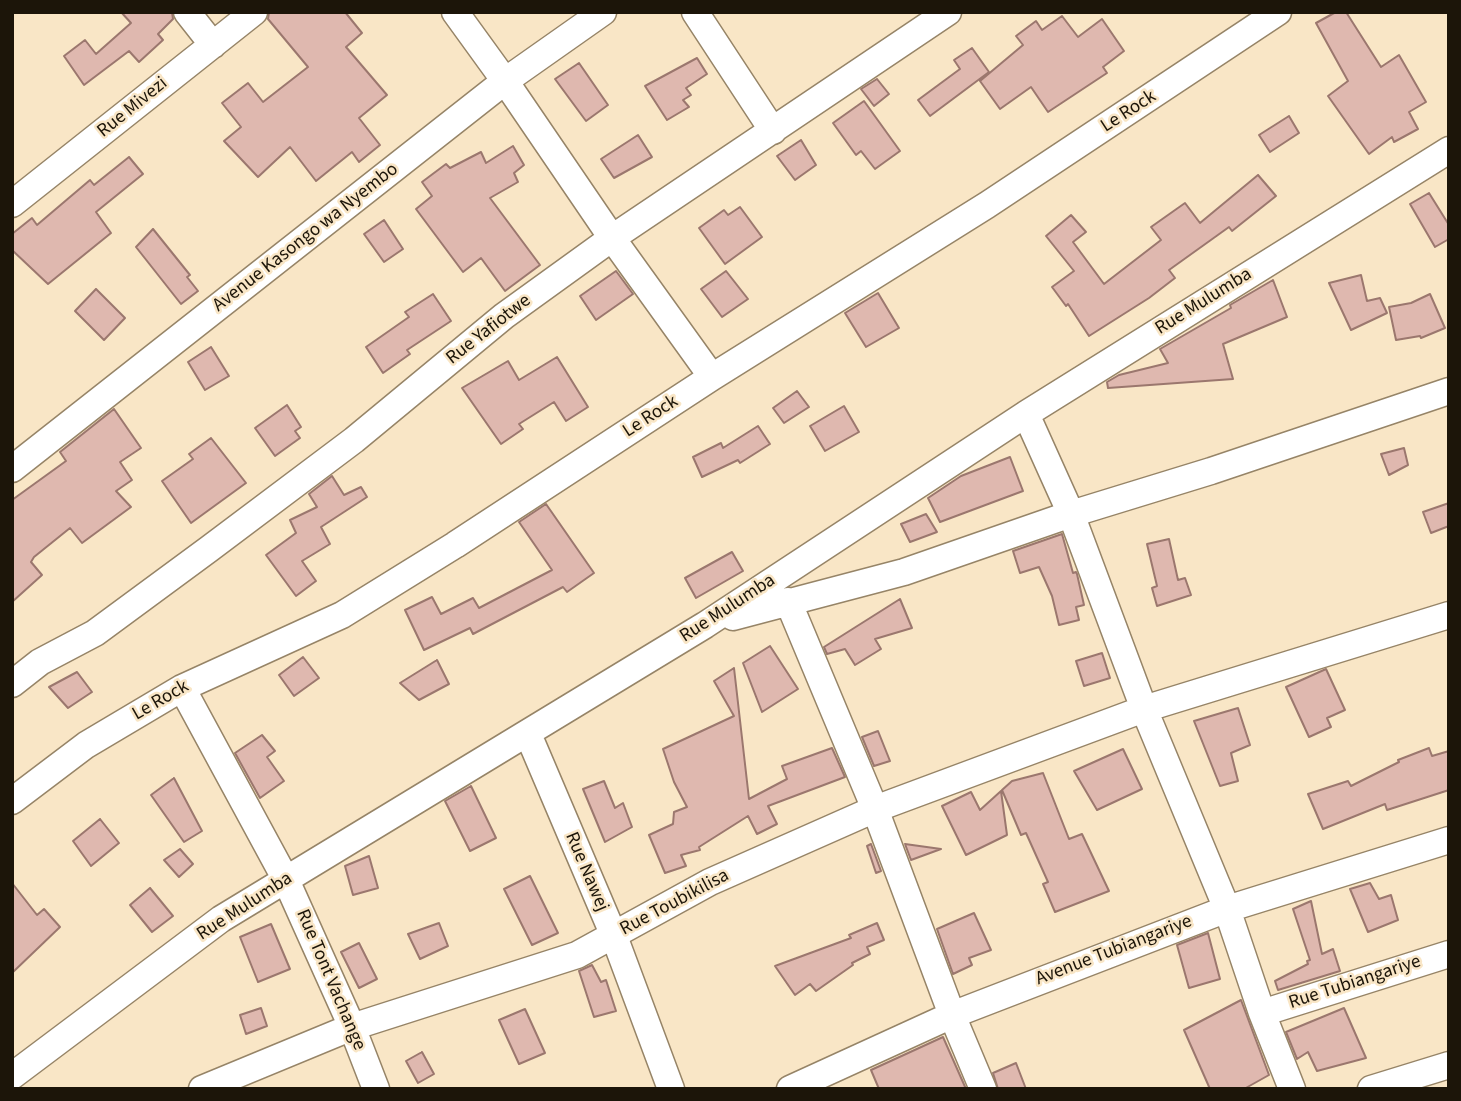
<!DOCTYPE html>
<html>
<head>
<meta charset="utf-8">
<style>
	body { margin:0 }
	#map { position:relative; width:1461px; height:1101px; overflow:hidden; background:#f9e6c6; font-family:"Source Sans 3",sans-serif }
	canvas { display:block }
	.frame { position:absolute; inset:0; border:14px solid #1c1509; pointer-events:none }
</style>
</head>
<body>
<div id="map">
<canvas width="1461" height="1101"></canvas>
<div class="frame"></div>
</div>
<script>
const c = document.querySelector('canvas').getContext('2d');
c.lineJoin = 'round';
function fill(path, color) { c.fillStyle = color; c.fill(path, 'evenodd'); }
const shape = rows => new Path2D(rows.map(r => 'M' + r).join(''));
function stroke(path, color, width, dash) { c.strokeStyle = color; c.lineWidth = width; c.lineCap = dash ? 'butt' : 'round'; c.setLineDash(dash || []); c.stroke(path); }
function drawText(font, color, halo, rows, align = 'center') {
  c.font = font + ' "Source Sans 3",sans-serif'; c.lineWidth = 5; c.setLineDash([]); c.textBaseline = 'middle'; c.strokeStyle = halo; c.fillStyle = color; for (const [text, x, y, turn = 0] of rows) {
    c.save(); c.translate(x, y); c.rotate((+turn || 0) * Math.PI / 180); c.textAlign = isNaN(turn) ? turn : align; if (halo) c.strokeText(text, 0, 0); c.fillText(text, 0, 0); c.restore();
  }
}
const building = shape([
	[121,12,172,12,173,19,158,34,163,40,139,62,129,51,84,85,64,56,85,40,96,54,131,23,121,12],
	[269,12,345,12,362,33,346,47,387,95,359,118,380,145,359,162,352,152,316,181,290,147,258,177,224,141,241,127,222,103,248,83,263,102,308,67,268,19,269,12],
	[1336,12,1346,12,1381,67,1399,55,1426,102,1409,112,1418,129,1394,142,1392,137,1369,154,1328,96,1348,81,1316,23,1336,12],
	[1062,16,1078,37,1102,19,1124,51,1103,67,1107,73,1048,112,1031,87,1000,109,980,81,1023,45,1016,36,1036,21,1042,30,1062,16],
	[972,48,989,72,930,116,918,100,960,69,954,60,972,48],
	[697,58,707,74,686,88,691,95,683,100,689,107,667,120,645,86,697,58],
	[579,63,608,105,586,121,555,79,579,63],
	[877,79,889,94,874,106,861,89,877,79],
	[864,101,900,151,875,169,861,151,856,155,833,123,864,101],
	[1289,116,1299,133,1270,152,1259,135,1289,116],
	[638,135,652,157,614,178,601,159,638,135],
	[801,140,816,165,795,180,777,156,801,140],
	[513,146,524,165,514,173,518,182,490,198,540,265,505,291,481,258,463,272,416,209,432,196,422,182,446,164,450,168,481,152,486,163,513,146],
	[129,157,143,174,96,212,111,233,48,284,12,250,12,234,32,218,37,225,90,180,94,185,129,157],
	[1258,175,1276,196,1232,231,1229,227,1169,270,1175,278,1149,298,1089,336,1068,304,1066,306,1052,287,1074,271,1046,236,1071,215,1086,232,1073,242,1104,284,1161,240,1151,227,1185,203,1200,223,1258,175],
	[1429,193,1449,225,1449,239,1435,247,1410,204,1429,193],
	[740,207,762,237,725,264,699,228,724,210,728,215,740,207],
	[384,220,403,249,384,262,364,234,384,220],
	[153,229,190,275,187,277,198,291,181,304,136,247,153,229],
	[616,271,633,294,596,320,580,296,616,271],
	[726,271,748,299,722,317,701,289,726,271],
	[1361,275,1367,301,1380,298,1387,313,1351,330,1329,283,1361,275],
	[1273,280,1287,317,1223,344,1233,379,1108,388,1107,382,1119,375,1168,363,1160,349,1231,308,1230,305,1273,280],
	[96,289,125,318,104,340,75,311,96,289],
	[878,293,899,328,866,347,845,313,878,293],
	[433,294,451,321,407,350,410,354,383,373,366,347,409,317,405,312,433,294],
	[1430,294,1445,328,1421,338,1420,336,1396,340,1389,307,1411,303,1430,294],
	[211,347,229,376,205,390,188,362,211,347],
	[557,357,588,407,566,421,554,402,519,424,523,429,501,444,462,388,508,361,519,380,557,357],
	[797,391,809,407,784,423,773,408,797,391],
	[287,405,301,427,295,431,300,438,275,456,255,428,287,405],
	[844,406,859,432,825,451,810,426,844,406],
	[114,409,141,448,120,462,132,480,116,491,131,507,82,543,70,528,34,557,31,562,42,575,12,602,12,500,66,461,60,452,114,409],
	[758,426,770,444,740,463,738,460,702,477,693,457,721,443,723,448,758,426],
	[211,438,246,483,191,523,162,481,193,459,189,454,211,438],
	[1404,448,1408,465,1389,475,1381,454,1404,448],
	[1010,457,1023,491,940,522,928,498,961,476,1010,457],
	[332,476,344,495,361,487,367,497,321,527,330,544,302,561,316,581,296,596,266,555,296,533,290,520,317,507,309,494,332,476],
	[1449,503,1449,526,1431,533,1423,512,1449,503],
	[546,504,594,573,567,592,563,587,473,634,470,628,424,650,405,610,432,597,441,614,473,598,479,608,552,570,519,522,546,504],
	[926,514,937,532,910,542,901,524,926,514],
	[1062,534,1073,573,1076,572,1077,574,1084,605,1076,607,1079,620,1059,625,1052,596,1039,567,1020,573,1013,551,1062,534],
	[1169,539,1178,580,1185,578,1191,595,1157,606,1152,588,1157,586,1147,544,1169,539],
	[732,552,743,571,696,598,685,578,732,552],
	[900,599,912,628,875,639,881,649,855,665,845,649,827,654,824,647,900,599],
	[770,646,798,689,762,712,743,663,770,646],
	[1102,653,1110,678,1084,686,1076,661,1102,653],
	[303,657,319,678,294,696,279,675,303,657],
	[437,660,449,684,419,700,400,683,437,660],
	[734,668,749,799,787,779,782,766,832,748,845,777,768,806,777,824,757,834,748,816,699,847,700,850,681,855,686,866,665,873,649,835,673,824,674,812,687,807,674,782,663,749,734,716,714,681,734,668],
	[1326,669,1345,710,1327,718,1331,727,1309,737,1286,687,1326,669],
	[77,672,92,692,68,708,49,687,77,672],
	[1238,708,1250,745,1231,753,1238,781,1220,786,1194,721,1238,708],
	[878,731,890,761,874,766,862,737,878,731],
	[262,735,275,751,267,757,284,781,260,798,235,753,262,735],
	[1429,748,1432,756,1449,751,1449,790,1387,810,1385,804,1323,829,1308,794,1348,781,1351,786,1399,762,1398,760,1429,748],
	[1123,749,1142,789,1097,810,1074,771,1123,749],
	[1043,773,1069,839,1082,834,1109,891,1055,912,1043,884,1048,882,1026,833,1021,835,1002,790,1012,781,1043,773],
	[174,778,202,831,184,842,151,795,174,778],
	[604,781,615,808,623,803,632,827,605,842,583,789,604,781],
	[471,786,496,838,470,851,445,801,471,786],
	[1001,791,1007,835,966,855,942,806,971,792,980,810,1001,791],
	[100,819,119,843,91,866,73,841,100,819],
	[871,844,881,871,876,873,867,846,871,844],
	[905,844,941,849,911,860,905,844],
	[180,849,193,864,179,877,164,860,180,849],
	[369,856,378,888,353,895,345,866,369,856],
	[530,876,558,933,532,945,504,889,530,876],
	[12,883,37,915,44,909,60,927,12,973,12,883],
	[1370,883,1379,899,1391,895,1398,920,1368,932,1350,889,1370,883],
	[150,888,173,916,152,932,130,905,150,888],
	[1311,901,1322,954,1333,949,1340,971,1278,990,1275,981,1308,964,1307,961,1310,960,1293,909,1311,901],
	[974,913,991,950,969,958,972,965,953,974,937,929,974,913],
	[439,923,448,946,420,959,408,934,439,923],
	[877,923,884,940,867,947,870,954,852,963,853,965,816,991,810,984,795,995,775,966,851,938,849,935,877,923],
	[271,924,290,969,258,982,240,937,271,924],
	[1208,933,1220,979,1189,988,1177,945,1208,933],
	[359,943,377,979,359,988,341,952,359,943],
	[592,965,601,982,606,980,616,1011,594,1017,579,971,592,965],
	[1241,1000,1269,1075,1244,1089,1210,1089,1184,1030,1241,1000],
	[261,1008,267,1026,246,1034,240,1015,261,1008],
	[1344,1008,1366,1058,1317,1071,1308,1052,1297,1059,1286,1032,1344,1008],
	[525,1009,545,1053,519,1064,499,1020,525,1009],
	[943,1037,966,1089,879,1089,871,1070,943,1037],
	[422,1052,434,1074,418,1083,406,1061,422,1052],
	[1016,1063,1026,1089,998,1089,993,1073,1016,1063]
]);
const minor = shape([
	[187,12,213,45],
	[455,12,505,81,612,238,712,377],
	[695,12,773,131],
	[12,204,254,12],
	[1026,414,1071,514,1144,709,1227,909,1262,1013,1292,1089],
	[12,469,505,81,603,12],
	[788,601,875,809,952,1015,983,1089],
	[733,617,904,572,1071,514,1211,471,1449,391],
	[12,684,40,662,95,633,209,549,354,440,504,316,612,238,948,12],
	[182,688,286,880,352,1027,376,1089],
	[528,734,614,936,671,1089],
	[12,801,86,745,182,688,342,615,455,545,712,377,987,205,1278,12],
	[1262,1013,1449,954],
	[12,1076,221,919,705,625,1026,414,1449,150],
	[202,1089,352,1027,577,955,710,882,875,809,1144,709,1449,615],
	[790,1089,952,1015,1227,909,1449,840],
	[1371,1089,1449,1065]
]);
const streetNames = [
	["Rue Mivezi",133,108,-39],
	["Le Rock",1129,112,-33],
	["Avenue Kasongo wa Nyembo",306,238,-38],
	["Rue Mulumba",1204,302,-32],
	["Rue Yafiotwe",489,330,-38],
	["Le Rock",651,417,-33],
	["Rue Mulumba",728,609,-33],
	["Le Rock",161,701,-30],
	["Rue Nawej",586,872,67],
	["Rue Toubikilisa",675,903,-28],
	["Rue Mulumba",245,907,-33],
	["Avenue Tubiangariye",1114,951,-21],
	["Rue Tont Vachange",330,980,67],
	["Rue Tubiangariye",1355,983,-18]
];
fill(building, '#dfb8af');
stroke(building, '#9b776e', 2);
stroke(minor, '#968467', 29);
stroke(minor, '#fff', 26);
drawText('19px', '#1c1509', '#f9e6c6', streetNames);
</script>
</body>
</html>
